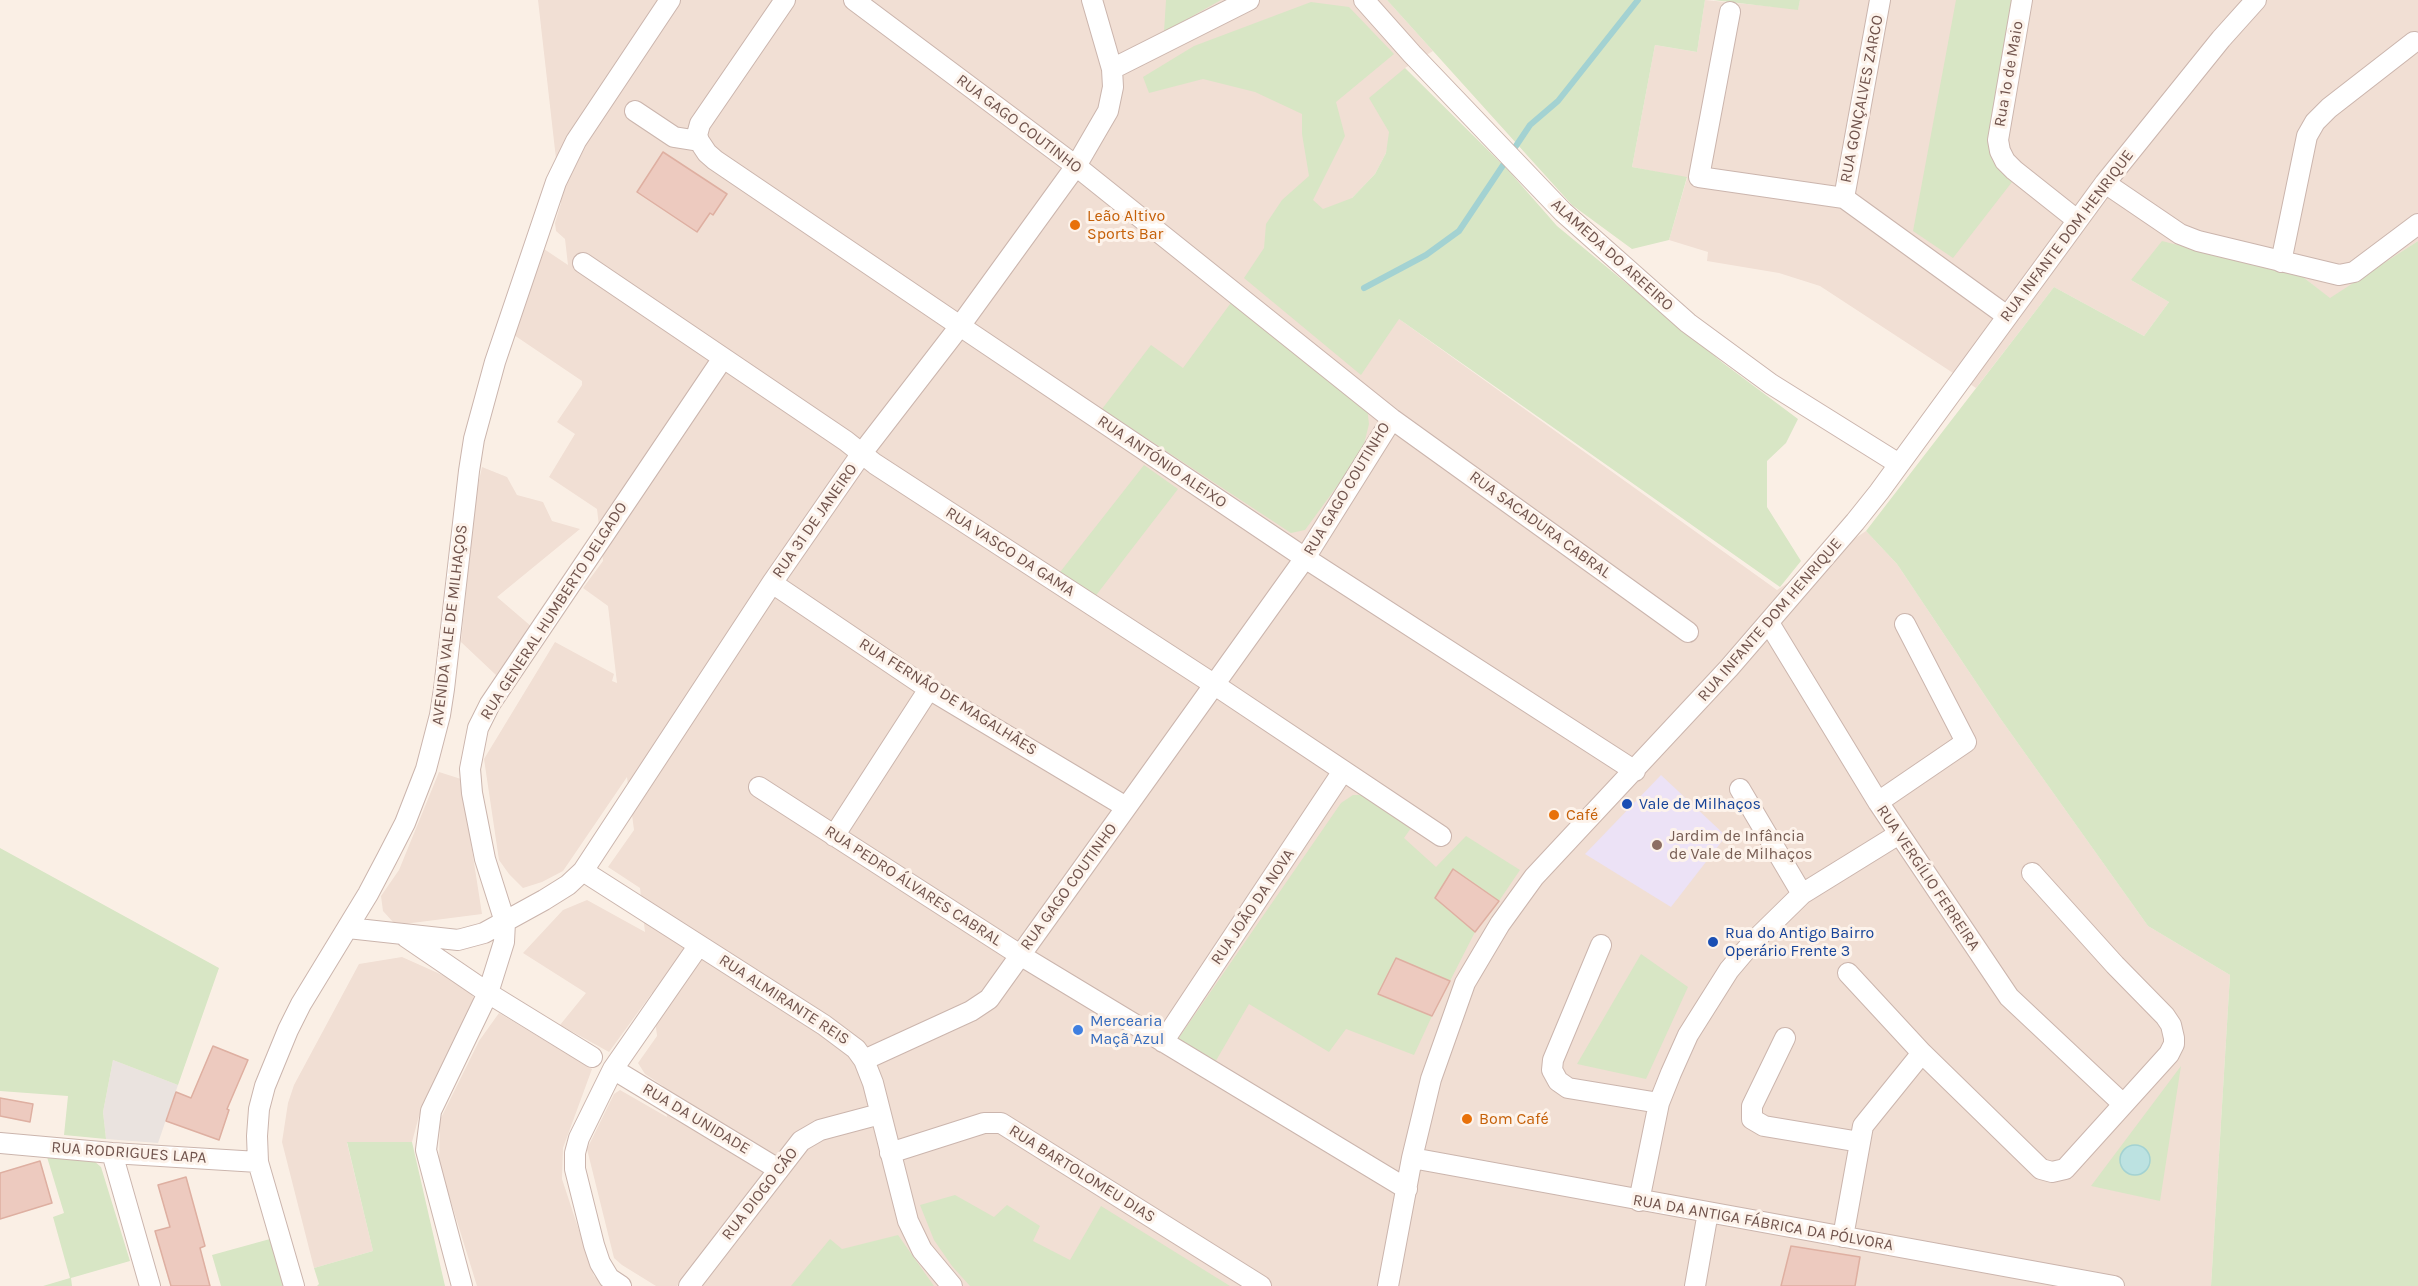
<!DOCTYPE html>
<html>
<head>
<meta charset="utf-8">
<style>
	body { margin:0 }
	canvas { display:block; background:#faefe5 }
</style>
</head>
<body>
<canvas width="2418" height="1286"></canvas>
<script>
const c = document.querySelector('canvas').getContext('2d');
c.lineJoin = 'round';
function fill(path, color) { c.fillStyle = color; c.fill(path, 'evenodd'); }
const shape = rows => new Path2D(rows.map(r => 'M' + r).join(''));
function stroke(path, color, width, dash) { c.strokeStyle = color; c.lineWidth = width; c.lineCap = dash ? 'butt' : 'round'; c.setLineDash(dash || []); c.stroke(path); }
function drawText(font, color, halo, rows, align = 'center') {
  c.font = font + ' Karla,sans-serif'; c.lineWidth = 6; c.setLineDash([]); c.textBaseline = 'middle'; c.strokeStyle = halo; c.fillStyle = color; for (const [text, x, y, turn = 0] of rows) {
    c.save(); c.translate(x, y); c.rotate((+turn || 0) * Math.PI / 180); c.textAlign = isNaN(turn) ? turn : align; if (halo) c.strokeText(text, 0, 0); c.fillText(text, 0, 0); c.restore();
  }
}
const residential = shape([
	[538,0,1387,0,1433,51,1405,68,1386,153,1375,174,1352,198,1399,319,1777,590,1866,531,1897,564,2000,718,2148,926,2230,975,2211,1286,686,1286,685,1277,677,1286,656,1286,622,1265,614,1258,587,1149,614,1094,620,1090,667,1117,663,1086,645,1074,638,1063,657,1036,652,993,609,1052,560,1025,586,993,523,953,563,910,587,900,645,932,640,888,608,867,634,830,627,777,563,871,542,882,523,888,509,874,499,860,484,759,555,642,614,674,612,681,617,683,608,606,583,588,603,561,597,509,549,477,575,434,557,422,582,385,582,381,514,335,544,249,568,265,565,239,556,231,555,223,561,203],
	[1705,0,1798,9,1800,0,2418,0,2418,241,2330,299,2303,277,2131,280,2169,302,2144,336,2054,287,1976,388,1820,286,1779,273,1707,261,1708,252,1669,240,1687,178,1632,167,1655,45,1697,52],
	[482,467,507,477,517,495,543,502,552,521,580,529,497,597,532,627,496,675,461,642,475,499],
	[439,772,461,779,482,914,404,924,393,922,383,911,381,896,399,870],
	[402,957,467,986,475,1000,419,1116,412,1142,347,1143,373,1251,314,1268,282,1142,288,1103,294,1085,359,964],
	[499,1013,592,1069,563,1148,562,1179,594,1276,607,1286,477,1286,439,1163,440,1120,479,1041]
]);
const industrial = shape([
	[113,1060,178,1085,158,1143,106,1139,103,1112]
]);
const education = shape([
	[1661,775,1726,836,1671,907,1585,854]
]);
const green = shape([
	[1166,0,1221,0,1164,32],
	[1387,0,1705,0,1697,52,1655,45,1632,167,1687,177,1669,240,1632,249,1572,205],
	[1713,0,1800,0,1798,10],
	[1956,0,2014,0,1990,145,1993,160,2012,182,1953,258,1913,231],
	[1311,2,1349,7,1394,54,1336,102,1345,136,1313,200,1323,209,1352,198,1375,174,1386,153,1389,132,1369,98,1405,68,1508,170,1557,226,1723,363,1798,419,1786,443,1767,461,1767,507,1801,561,1780,587,1399,319,1361,375,1244,278,1264,248,1266,224,1282,200,1309,176,1302,134,1302,114,1255,92,1203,79,1149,93,1143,77,1194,46],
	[2162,241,2303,277,2330,298,2418,241,2418,1286,2211,1286,2230,975,2148,926,2000,718,1897,564,1866,531,2054,287,2144,336,2169,302,2131,280],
	[1233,300,1367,407,1369,424,1362,452,1305,530,1291,533,1102,409,1151,345,1183,368],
	[1144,465,1178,489,1094,598,1057,576],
	[1353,795,1363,795,1411,828,1404,838,1436,867,1466,836,1520,870,1499,901,1453,869,1435,897,1475,932,1450,981,1396,958,1379,994,1432,1016,1414,1055,1346,1029,1329,1052,1249,1004,1214,1064,1182,1046,1178,1039,1341,803],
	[0,848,219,968,178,1085,113,1060,103,1112,106,1139,64,1135,68,1096,0,1091],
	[1641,954,1688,987,1646,1079,1577,1064],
	[2181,1066,2160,1201,2091,1186],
	[347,1142,412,1142,445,1286,317,1286,319,1284,314,1268,373,1251],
	[47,1157,94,1161,101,1167,130,1261,71,1278,72,1286,43,1286,70,1278,53,1217,64,1213],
	[955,1195,994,1217,1007,1205,1040,1226,1033,1241,1070,1260,1101,1206,1230,1286,970,1286,952,1266,934,1240,920,1205],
	[898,1235,934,1286,791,1286,830,1239,842,1249],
	[270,1239,283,1286,221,1286,212,1255]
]);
const water = shape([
	'2120 1160a15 15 0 1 1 30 0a15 15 0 1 1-30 0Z'
]);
const stream = shape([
	[1364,288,1426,255,1459,231,1530,125,1558,101,1638,0]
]);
const building = shape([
	[663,152,727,194,713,215,710,213,697,232,637,192,663,152],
	[1453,869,1499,901,1475,932,1435,898,1453,869],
	[1396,958,1450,981,1432,1016,1378,994,1396,958],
	[213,1046,248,1060,227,1109,229,1110,219,1140,166,1121,176,1092,191,1098,213,1046],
	[0,1098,33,1104,30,1122,0,1116,0,1098],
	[40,1161,52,1203,0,1219,0,1173,40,1161],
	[186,1177,205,1246,200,1248,210,1286,171,1286,155,1231,170,1227,158,1185,186,1177],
	[1791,1246,1860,1257,1855,1286,1781,1286,1791,1246]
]);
const minor = shape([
	[854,0,1076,166,1392,419,1688,632],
	[1364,0,1412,54,1563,212,1688,323,1771,384,1899,464],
	[2022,0,1998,140,2000,151,2005,161,2014,170,2077,220],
	[1730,12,1699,177,1844,198,2007,316],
	[1112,69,1249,0],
	[635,111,674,137,699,141,707,153,715,160,960,326,1305,558,1635,771],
	[699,141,697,135,700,124,785,0],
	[2105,183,2180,234,2198,241,2339,275,2354,272,2418,224],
	[1844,198,1880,0],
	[2281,262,2307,136,2315,122,2329,108,2414,42],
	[583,263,846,441,875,464,1215,685,1441,836],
	[772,583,929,689,1126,807],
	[1769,623,1878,802,2009,997,2123,1104],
	[759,787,1020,955,1407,1189],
	[1740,789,1802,894],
	[1878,802,1966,742,1905,624],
	[834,836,929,689],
	[583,871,824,1025,856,1049,864,1060,873,1083,908,1221,922,1250,952,1286],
	[348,928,458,940,484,933,544,900,568,885,583,871,772,583,862,453,960,326,1076,166,1108,111,1113,87,1112,69,1092,0],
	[406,937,488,993,592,1057],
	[1601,945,1553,1060,1552,1070,1558,1081,1568,1088,1659,1103],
	[1848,973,1922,1053,2041,1169,2052,1172,2065,1169,2169,1054,2174,1044,2174,1038,2171,1025,2165,1016,2115,965,2032,873],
	[1785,1038,1752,1106,1752,1119,1764,1126,1860,1142],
	[1163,1042,1343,771],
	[864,1060,971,1011,989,999,1305,558,1392,419],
	[613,1069,778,1169],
	[0,1143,112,1153,258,1162],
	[112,1153,150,1286],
	[890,1153,984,1123,1001,1123,1261,1286],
	[1412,1158,2114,1286],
	[1639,1201,1659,1103,1671,1073,1688,1035,1729,970,1751,944,1802,894,1899,834],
	[1843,1237,1863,1126,1922,1053],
	[294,1286,258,1162,257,1136,259,1109,265,1086,288,1030,301,1004,368,894,387,858,405,823,426,769,440,715,444,689,469,471,474,439,495,362,556,182,576,141,670,0],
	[462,1286,426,1150,431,1111,488,993,504,942,505,922,485,859,472,793,470,769,478,728,490,704,723,358],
	[621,1286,609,1278,600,1263,594,1245,575,1169,575,1153,579,1138,613,1069,699,945],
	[689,1286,801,1141,820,1130,880,1114],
	[1388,1286,1412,1158,1431,1079,1465,983,1500,924,1534,877,1729,668,1855,522,1879,492,2105,183,2221,39,2256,0],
	[1695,1286,1708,1212]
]);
const markers = [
	[1075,225,6,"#e8710a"],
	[1627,804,6,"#1a4fb4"],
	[1554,815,6,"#e8710a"],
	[1657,845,6,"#8d6e63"],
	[1713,942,6,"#1a4fb4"],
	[1078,1030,6,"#3f7fe0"],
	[1467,1119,6,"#e8710a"]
];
const streetNames = [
	["Rua 1º de Maio",2009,74,-80],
	["RUA GONÇALVES ZARCO",1862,99,-79],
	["RUA GAGO COUTINHO",1019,124,37],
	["RUA INFANTE DOM HENRIQUE",2067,236,-53],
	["ALAMEDA DO AREEIRO",1612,255,42],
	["RUA ANTÓNIO ALEIXO",1162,462,34],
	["RUA GAGO COUTINHO",1347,489,-59],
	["RUA 31 DE JANEIRO",815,521,-55],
	["RUA SACADURA CABRAL",1540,525,36],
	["RUA VASCO DA GAMA",1010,552,33],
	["RUA GENERAL HUMBERTO DELGADO",554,611,-57],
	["RUA INFANTE DOM HENRIQUE",1770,620,-49],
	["AVENIDA VALE DE MILHAÇOS",450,625,-83],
	["RUA FERNÃO DE MAGALHÃES",948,697,32],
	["RUA VERGÍLIO FERREIRA",1928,878,56],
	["RUA PEDRO ÁLVARES CABRAL",913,886,33],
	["RUA GAGO COUTINHO",1069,887,-54],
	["RUA JOÃO DA NOVA",1253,907,-56],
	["RUA ALMIRANTE REIS",784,1000,33],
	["RUA DA UNIDADE",696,1119,31],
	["RUA RODRIGUES LAPA",129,1153,4],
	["RUA BARTOLOMEU DIAS",1082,1174,32],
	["RUA DIOGO CÃO",760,1194,-52],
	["RUA DA ANTIGA FÁBRICA DA PÓLVORA",1763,1223,10]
];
const foodNames = [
	["Leão Altivo",1087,216],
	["Sports Bar",1087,234],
	["Café",1566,815],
	["Bom Café",1479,1119]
];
const transitNames = [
	["Vale de Milhaços",1639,804],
	["Rua do Antigo Bairro",1725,933],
	["Operário Frente 3",1725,951]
];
const educationNames = [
	["Jardim de Infância",1669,836],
	["de Vale de Milhaços",1669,854]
];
const shopNames = [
	["Mercearia",1090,1021],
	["Maçã Azul",1090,1039]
];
fill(residential, '#f1dfd4');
fill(industrial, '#eae3df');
fill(education, '#ece2f6');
fill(green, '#d8e6c5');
fill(water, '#bce2e1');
stroke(water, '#a3d2d2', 1.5);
stroke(stream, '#a3d2d2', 6);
fill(building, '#edcabf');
stroke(building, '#deafa1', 1.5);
stroke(minor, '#cbb5ad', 22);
stroke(minor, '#fff', 20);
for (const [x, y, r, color] of markers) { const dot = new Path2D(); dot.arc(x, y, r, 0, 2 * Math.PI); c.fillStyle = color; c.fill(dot); stroke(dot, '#fdf3eb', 2); }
drawText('16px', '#71544d', '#fdf3eb', streetNames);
drawText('16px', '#c56008', '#fdf3eb', foodNames, 'left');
drawText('16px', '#164399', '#fdf3eb', transitNames, 'left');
drawText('16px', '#785e54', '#fdf3eb', educationNames, 'left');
drawText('16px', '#366cbe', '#fdf3eb', shopNames, 'left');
</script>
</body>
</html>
